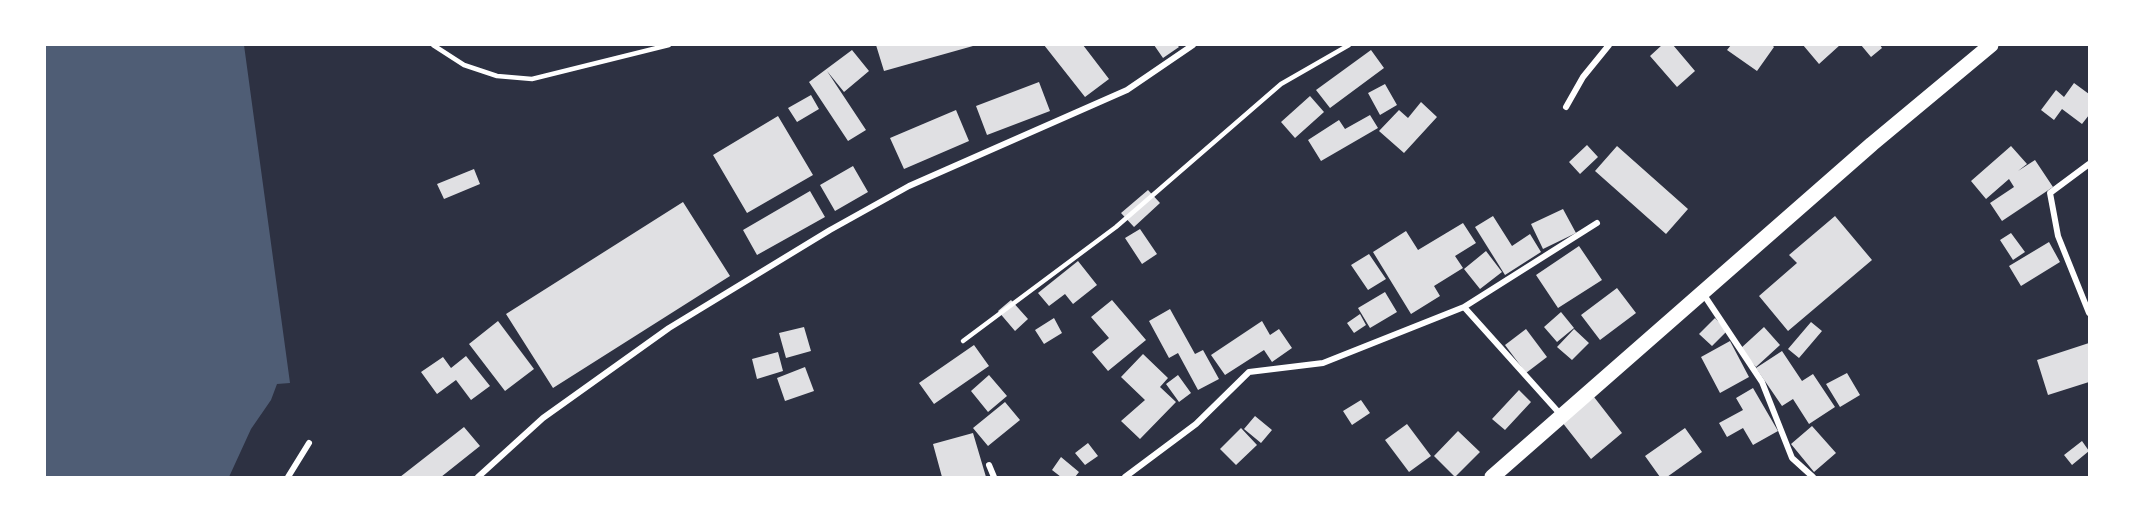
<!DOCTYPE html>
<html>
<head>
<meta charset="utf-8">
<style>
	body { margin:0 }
	#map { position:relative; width:2134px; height:522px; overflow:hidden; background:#2d3142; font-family:"Libre Baskerville",serif }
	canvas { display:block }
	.frame { position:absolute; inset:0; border:46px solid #fff; pointer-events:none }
</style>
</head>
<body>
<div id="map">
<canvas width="2134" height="522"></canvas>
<div class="frame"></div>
</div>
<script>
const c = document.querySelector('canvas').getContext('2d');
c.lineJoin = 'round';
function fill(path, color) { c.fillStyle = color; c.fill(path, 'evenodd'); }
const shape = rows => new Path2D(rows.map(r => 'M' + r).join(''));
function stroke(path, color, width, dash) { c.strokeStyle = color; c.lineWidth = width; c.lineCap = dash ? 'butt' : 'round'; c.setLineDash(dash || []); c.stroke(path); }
const water = shape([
	[45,45,244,45,290,383,277,384,271,400,251,429,229,477,45,477]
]);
const building = shape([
	[876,45,973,45,973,46,884,71],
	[1044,45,1083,45,1109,79,1085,97],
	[1154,45,1177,45,1179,47,1163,58],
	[1662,45,1673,45,1695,71,1677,87,1650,56],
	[1731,45,1772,45,1774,47,1757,71,1727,50],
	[1803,45,1840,45,1819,64],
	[1861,45,1880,45,1882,48,1871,57],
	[852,50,869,71,844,92,827,71,866,130,848,141,809,82],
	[1371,50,1384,68,1330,108,1316,90],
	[1039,82,1050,111,987,135,976,106],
	[2074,83,2089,94,2089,115,2082,124,2062,109,2054,120,2041,110,2056,90,2064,97],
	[1385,84,1397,105,1380,115,1368,93],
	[811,95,819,109,797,122,788,108],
	[1310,96,1324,112,1295,138,1281,122],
	[1421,102,1437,117,1404,153,1379,131,1399,110,1408,118],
	[956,110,969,141,904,169,890,138],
	[1370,115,1378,128,1321,161,1308,140,1339,120,1345,129],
	[778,116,813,175,747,213,713,155],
	[1587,145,1598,157,1580,174,1569,162],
	[1617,146,1688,209,1666,234,1595,171],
	[2011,146,2027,164,2018,171,2035,160,2053,187,2002,221,1990,203,2014,187,2009,179,1986,199,1971,181],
	[853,166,868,192,835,211,820,185],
	[474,169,480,184,444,199,437,184],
	[1148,190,1160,203,1134,227,1121,213],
	[810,191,825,217,757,255,743,230],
	[683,202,730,276,553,388,506,314],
	[1563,209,1576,233,1543,249,1531,224],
	[1493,216,1512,246,1530,234,1541,252,1505,275,1475,227],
	[1835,216,1872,260,1788,331,1759,296,1797,263,1789,255],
	[1463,223,1476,243,1455,256,1463,268,1434,286,1440,296,1411,314,1373,252,1406,231,1418,250],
	[1140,229,1157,254,1142,264,1125,238],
	[2011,233,2025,252,2013,260,2000,240],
	[2049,242,2060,262,2021,286,2009,266],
	[1579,246,1602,280,1558,308,1536,275],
	[1486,251,1502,272,1480,289,1464,269],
	[1369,254,1386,279,1368,290,1351,265],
	[1078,261,1097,285,1073,304,1065,294,1049,306,1038,293],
	[1617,288,1636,313,1600,340,1581,315],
	[1385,292,1397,312,1370,328,1358,308],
	[1011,300,1028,319,1015,331,998,311],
	[1112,300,1146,340,1108,371,1092,352,1109,338,1091,317],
	[1170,309,1195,354,1203,350,1219,379,1198,390,1178,353,1169,358,1149,321],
	[1561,312,1574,328,1557,342,1544,327],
	[1360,314,1366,325,1354,333,1347,323],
	[1054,318,1062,333,1044,344,1035,330],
	[1715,318,1727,331,1712,346,1699,334],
	[498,321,534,369,505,391,469,344],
	[1262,321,1270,335,1279,329,1292,348,1272,362,1264,350,1225,375,1211,355],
	[1811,322,1822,331,1799,358,1788,349],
	[804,327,811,351,786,358,779,333],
	[1764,327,1780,345,1756,367,1740,349],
	[1526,329,1547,357,1526,373,1505,345],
	[1574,329,1589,343,1572,360,1557,347],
	[1730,341,1749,377,1720,393,1701,357],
	[2089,343,2089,382,2048,395,2037,360],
	[974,345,989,366,934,404,919,383],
	[1782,351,1802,381,1813,374,1835,407,1809,424,1793,399,1782,406,1756,368],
	[778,352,783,371,757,379,752,359],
	[1143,354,1168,378,1160,387,1176,402,1140,439,1121,421,1145,400,1121,377],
	[466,356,490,386,471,400,456,380,437,394,421,372,443,357,451,368],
	[805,367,814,391,785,401,777,378],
	[1847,373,1860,395,1840,407,1826,384],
	[989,375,1007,396,988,412,971,391],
	[1178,375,1191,393,1179,402,1166,384],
	[1753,388,1778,431,1753,445,1743,428,1727,437,1719,423,1743,410,1736,398],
	[1519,390,1531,402,1505,430,1492,419],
	[1594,397,1622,433,1591,459,1562,422],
	[1361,400,1370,413,1352,425,1343,411],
	[1005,402,1020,420,988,446,973,428],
	[1255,416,1272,430,1261,443,1244,429],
	[1407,424,1431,456,1409,472,1385,440],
	[1812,426,1836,453,1814,472,1791,444],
	[464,427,480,446,441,477,400,477],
	[1241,428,1257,445,1236,465,1220,449],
	[1685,428,1702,452,1667,477,1660,477,1645,456],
	[1458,431,1480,452,1455,477,1434,456],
	[973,433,986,477,942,477,933,444],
	[2082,441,2089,451,2072,465,2064,455],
	[1088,443,1098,456,1085,465,1075,453],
	[1061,457,1079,472,1075,477,1061,477,1052,470]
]);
const service = shape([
	[433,45,464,65,497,76,532,79,669,45],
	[963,341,1116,227,1281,84,1349,45]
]);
const minor = shape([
	[1566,107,1583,77,1609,45],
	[2089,164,2050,193,2058,236,2089,313],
	[1702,292,1762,382,1792,458,1813,477],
	[1464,307,1597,223],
	[989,465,994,477],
	[288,477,309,443],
	[478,477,543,418,669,328,830,230,909,186,1127,90,1193,45],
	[1125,477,1196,424,1249,372,1323,363,1464,307,1561,415]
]);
const primary = shape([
	[1492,477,1872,144,1991,45]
]);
fill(water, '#4f5d75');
fill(building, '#e0e0e3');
stroke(service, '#fff', 4.5);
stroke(minor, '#fff', 6);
stroke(primary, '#fff', 15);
</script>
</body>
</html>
